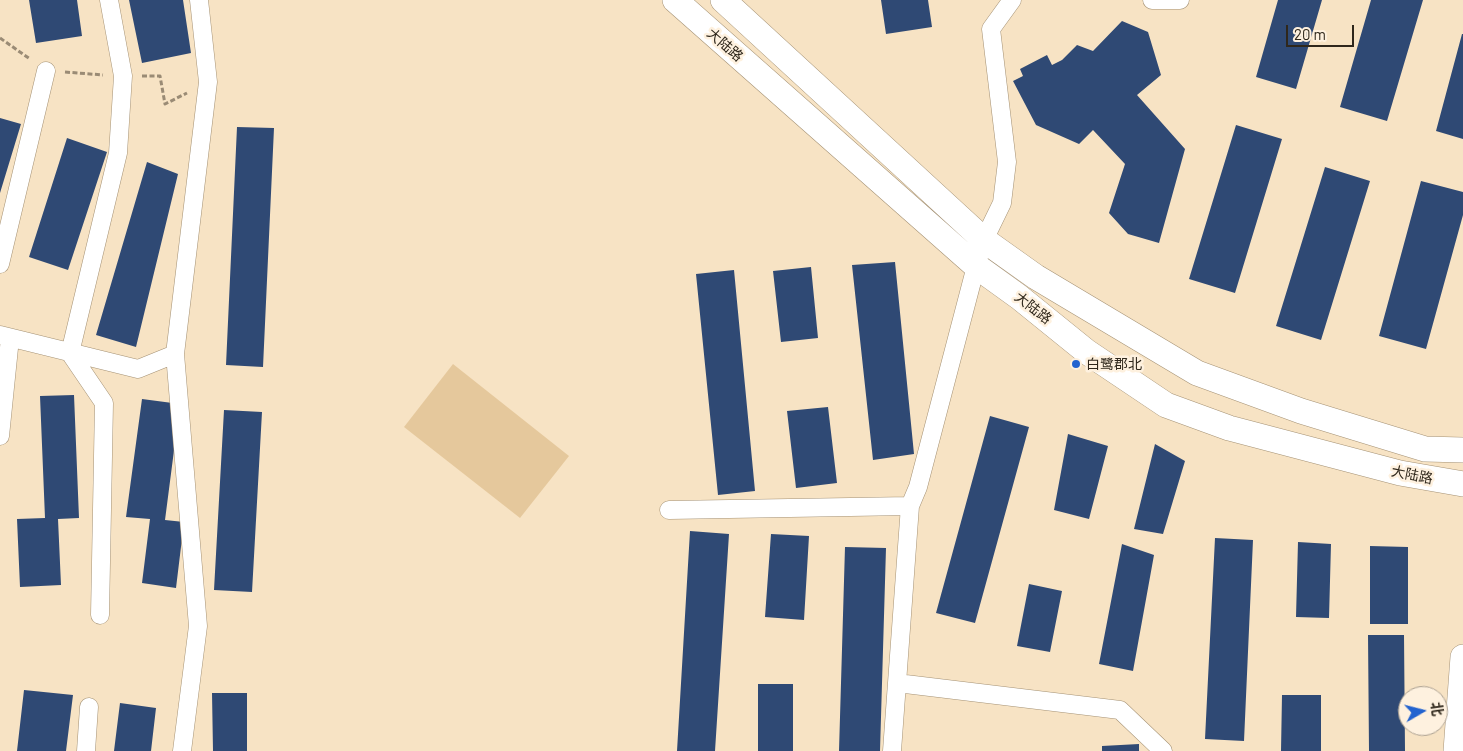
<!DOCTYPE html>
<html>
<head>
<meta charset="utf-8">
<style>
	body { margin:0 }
	#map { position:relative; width:1463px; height:751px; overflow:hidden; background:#f7e3c4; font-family:Barlow,"Noto Sans SC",sans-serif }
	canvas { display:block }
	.north { position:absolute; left:1398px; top:686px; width:50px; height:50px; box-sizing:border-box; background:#fef1df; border:1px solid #aba091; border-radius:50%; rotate:82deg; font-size:14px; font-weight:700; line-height:20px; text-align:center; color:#2f271b }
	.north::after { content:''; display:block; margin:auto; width:18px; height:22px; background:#2363cf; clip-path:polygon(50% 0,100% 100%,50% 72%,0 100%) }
	.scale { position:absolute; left:1286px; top:25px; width:68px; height:22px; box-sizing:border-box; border:2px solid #2f271b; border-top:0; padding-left:6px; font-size:15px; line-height:18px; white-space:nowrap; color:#2f271b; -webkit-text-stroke:4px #fef1df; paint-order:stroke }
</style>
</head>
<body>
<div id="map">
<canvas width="1463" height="751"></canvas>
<div class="north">北</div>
<div class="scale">20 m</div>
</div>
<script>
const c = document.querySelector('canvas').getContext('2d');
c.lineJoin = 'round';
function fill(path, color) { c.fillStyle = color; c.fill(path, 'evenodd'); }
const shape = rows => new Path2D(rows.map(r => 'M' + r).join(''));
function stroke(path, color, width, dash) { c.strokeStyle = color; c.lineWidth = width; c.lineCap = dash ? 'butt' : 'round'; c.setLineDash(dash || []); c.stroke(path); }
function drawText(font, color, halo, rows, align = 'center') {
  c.font = font + ' Barlow,"Noto Sans SC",sans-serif'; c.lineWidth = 5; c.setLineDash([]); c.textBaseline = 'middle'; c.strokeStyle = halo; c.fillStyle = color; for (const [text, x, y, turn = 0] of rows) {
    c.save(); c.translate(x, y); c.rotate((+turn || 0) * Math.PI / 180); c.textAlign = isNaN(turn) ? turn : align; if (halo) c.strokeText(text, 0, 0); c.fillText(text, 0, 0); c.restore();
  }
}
const green = shape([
	[453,364,569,456,520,518,404,427]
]);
const building = shape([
	[29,0,77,0,82,36,36,43],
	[129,0,183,0,191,53,142,63],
	[881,0,928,0,932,27,886,34],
	[1278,0,1322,0,1296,89,1256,77],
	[1371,0,1423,0,1387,121,1340,107],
	[1122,21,1148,32,1161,75,1137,95,1185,149,1159,243,1128,234,1109,213,1125,164,1093,130,1079,144,1036,125,1013,81,1023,76,1020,69,1047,55,1052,65,1062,60,1077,45,1093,51],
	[1462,34,1463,34,1463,139,1436,131],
	[0,118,21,124,0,193],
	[1236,125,1282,139,1235,293,1189,279],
	[237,127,274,128,263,367,226,365],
	[67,138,107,152,68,270,29,257],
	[147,162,178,174,136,347,96,335],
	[1325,167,1370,181,1321,340,1276,326],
	[1421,181,1463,192,1463,215,1426,349,1379,336],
	[895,262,914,454,873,460,852,265],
	[811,267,818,338,781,342,773,271],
	[734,270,755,491,718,495,696,274],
	[74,395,79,518,58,519,61,585,20,587,17,519,45,518,40,396],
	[142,399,180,404,165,520,184,522,176,588,142,583,150,519,126,517],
	[828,407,837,483,796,488,787,411],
	[224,410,262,412,252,592,214,590],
	[990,416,1029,427,975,623,936,613],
	[1068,434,1108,446,1089,519,1054,510],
	[1155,444,1185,461,1163,534,1134,529],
	[690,531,729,534,715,751,677,751],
	[771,534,809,536,804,620,765,617],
	[1215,538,1253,540,1244,741,1205,739],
	[1298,542,1331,544,1329,618,1296,617],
	[1122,544,1154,555,1133,671,1099,664],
	[1370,546,1408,547,1408,624,1370,624],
	[845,547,886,548,880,751,839,751],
	[1029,584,1062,591,1050,652,1017,646],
	[1368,635,1404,635,1405,751,1369,751],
	[758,684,793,684,793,751,758,751],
	[24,690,73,695,66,751,17,751],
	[212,693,247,693,247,751,213,751],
	[1282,695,1321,695,1321,751,1281,751],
	[120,703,156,708,151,751,114,751],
	[1139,744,1139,751,1102,751,1102,746]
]);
const path = shape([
	[0,38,30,59],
	[65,72,103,75],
	[142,76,160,76,165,104,187,93]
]);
const minor = shape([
	[1152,0,1180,0],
	[0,264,46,71],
	[0,335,138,369,175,354],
	[0,436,10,338],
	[669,510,910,506],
	[100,615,104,403,70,353,118,153,123,76,109,0],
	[897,683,1120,710,1163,751],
	[86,751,89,707],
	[182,751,198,626,175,354,208,82,199,0],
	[892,751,910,506,918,487,976,266,984,240,1002,203,1007,162,991,29,1012,0]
]);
const secondary = shape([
	[675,0,976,266,1019,297,1087,352,1166,405,1229,428,1400,473,1463,484],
	[723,0,984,240,1036,277,1197,373,1301,411,1425,449,1463,450],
	[1456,751,1463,657]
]);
const markers = [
	[1076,364,5,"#2363cf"]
];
const streetNames = [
	["大陆路",725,45,41],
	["大陆路",1033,308,38],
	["大陆路",1412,475,11]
];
const poiNames = [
	["白鹭郡北",1086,364]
];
fill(green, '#e5c89c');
fill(building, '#2f4974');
stroke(minor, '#a59275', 19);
stroke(secondary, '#a59275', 26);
stroke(path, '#9a8b75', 3, [5, 2.5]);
stroke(minor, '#fff', 18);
stroke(secondary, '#fff', 25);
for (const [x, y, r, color] of markers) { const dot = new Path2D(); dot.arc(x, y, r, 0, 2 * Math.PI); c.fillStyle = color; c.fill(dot); stroke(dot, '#fef1df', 2); }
drawText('14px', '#2f271b', '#fef1df', streetNames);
drawText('14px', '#2f271b', '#fef1df', poiNames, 'left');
</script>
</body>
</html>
